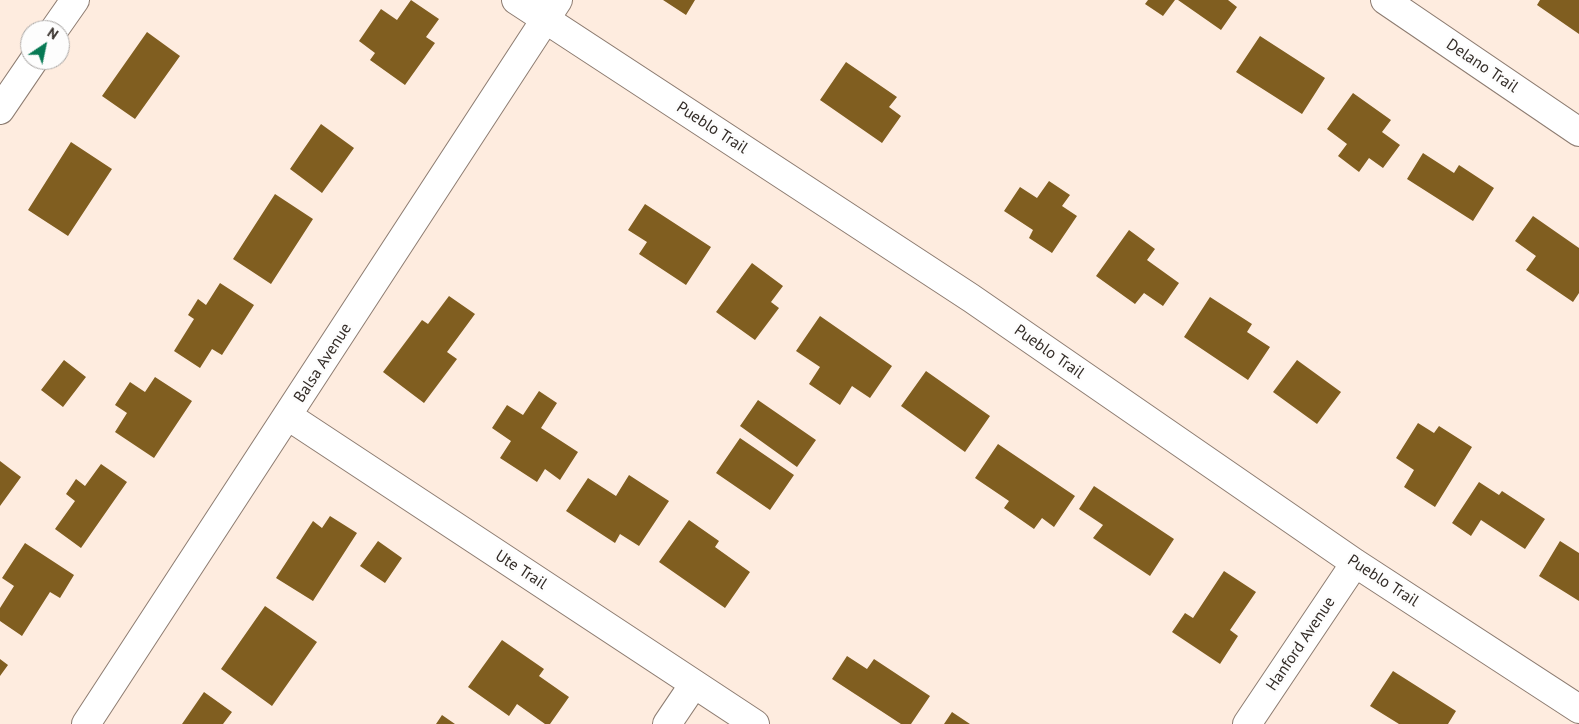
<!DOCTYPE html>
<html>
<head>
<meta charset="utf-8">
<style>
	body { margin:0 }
	#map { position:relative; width:1579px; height:724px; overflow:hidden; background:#feecdf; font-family:"PT Sans",sans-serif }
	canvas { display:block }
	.north { position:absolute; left:20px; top:20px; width:50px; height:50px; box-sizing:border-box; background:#fdfdfd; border:1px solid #adaaa8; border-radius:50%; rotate:34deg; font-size:14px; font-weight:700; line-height:20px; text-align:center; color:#342d28 }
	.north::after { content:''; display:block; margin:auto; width:18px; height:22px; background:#077954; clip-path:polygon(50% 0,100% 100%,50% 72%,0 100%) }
</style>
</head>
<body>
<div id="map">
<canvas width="1579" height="724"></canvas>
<div class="north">N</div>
</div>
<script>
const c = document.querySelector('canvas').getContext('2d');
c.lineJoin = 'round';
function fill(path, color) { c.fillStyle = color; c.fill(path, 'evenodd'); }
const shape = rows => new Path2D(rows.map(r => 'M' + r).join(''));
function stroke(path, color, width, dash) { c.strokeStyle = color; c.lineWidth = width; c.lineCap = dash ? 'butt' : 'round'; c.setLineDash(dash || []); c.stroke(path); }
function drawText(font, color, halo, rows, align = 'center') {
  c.font = font + ' "PT Sans",sans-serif'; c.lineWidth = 5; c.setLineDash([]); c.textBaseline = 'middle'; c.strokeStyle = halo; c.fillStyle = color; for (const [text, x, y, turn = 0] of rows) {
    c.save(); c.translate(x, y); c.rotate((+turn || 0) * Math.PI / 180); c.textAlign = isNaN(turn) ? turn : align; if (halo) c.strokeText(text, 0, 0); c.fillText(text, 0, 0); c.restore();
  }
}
const building = shape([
	[411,0,439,19,426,37,435,43,405,85,370,60,375,53,359,41,381,9,397,20],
	[663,0,695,0,686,15],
	[1148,0,1175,0,1163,16,1145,4],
	[1178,0,1228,0,1237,7,1221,30],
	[1540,0,1579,0,1579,34,1537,5],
	[147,32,180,56,135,119,102,96],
	[1260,36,1325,78,1302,114,1236,72],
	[846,62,897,97,889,107,901,116,882,143,820,100],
	[1353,93,1391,120,1382,132,1400,145,1383,168,1369,158,1359,172,1338,156,1347,144,1327,129],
	[321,124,354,148,322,193,290,169],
	[71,142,112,169,68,236,28,210],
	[1423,153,1454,173,1459,165,1494,188,1473,221,1407,179],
	[1049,181,1070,195,1062,206,1077,216,1052,253,1029,238,1033,230,1004,211,1020,187,1037,198],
	[275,194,313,219,271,284,233,259],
	[645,204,711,247,686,285,639,254,647,242,628,230],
	[1533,216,1579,248,1579,293,1573,302,1526,270,1536,256,1515,241],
	[1129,230,1155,249,1147,260,1179,283,1163,306,1144,293,1135,304,1096,276],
	[752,263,783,286,771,302,779,308,755,340,716,312],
	[220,283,254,305,222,355,212,349,200,368,174,351,194,319,188,315,198,299,206,305],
	[449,296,475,314,447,352,457,359,424,403,383,372,422,320,428,324],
	[1210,297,1252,324,1247,332,1270,347,1248,380,1184,337],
	[820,316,892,366,870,398,852,386,840,405,809,384,820,367,796,351],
	[64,360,86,377,63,407,41,390],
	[1297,360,1341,392,1317,424,1273,392],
	[926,371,990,416,965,452,901,406],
	[155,377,192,401,154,458,115,432,127,413,115,405,130,382,145,392],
	[539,391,557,403,541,428,578,452,560,480,545,469,537,482,500,458,511,441,492,428,507,405,523,415],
	[758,400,816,440,797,467,740,426],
	[1418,423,1434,433,1439,426,1472,447,1435,507,1404,487,1414,470,1396,458],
	[740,438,794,475,770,510,716,473],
	[998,444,1075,496,1054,527,1042,518,1034,529,1004,508,1009,501,975,478],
	[0,461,21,477,0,506],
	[101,464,127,482,81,548,55,529,75,501,66,494,76,479,85,486],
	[629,475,669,501,639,546,620,534,615,543,566,511,588,478,616,496],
	[1479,482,1499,495,1502,491,1545,519,1525,549,1481,520,1471,536,1452,523],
	[1094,486,1174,539,1150,576,1093,538,1103,525,1079,509],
	[330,516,357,533,313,601,276,578,313,521,322,528],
	[689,520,719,541,715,547,750,572,725,608,659,562],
	[378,541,402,558,385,583,360,566],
	[1560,541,1579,553,1579,601,1539,576],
	[25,543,74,575,60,598,50,592,22,636,0,621,0,608,14,586,2,578],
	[1224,571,1256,592,1230,630,1238,636,1220,664,1172,632,1185,613,1193,618],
	[265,606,317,642,272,706,221,669],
	[502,640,544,669,539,676,569,697,550,724,545,724,517,704,509,716,468,687],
	[847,656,867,669,874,659,930,696,911,724,901,724,832,679],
	[0,659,8,665,0,676],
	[1393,671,1456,711,1448,724,1399,724,1370,706],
	[204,692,232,712,223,724,182,724],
	[952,712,970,724,944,724],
	[442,715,455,724,436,724]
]);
const minor = shape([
	[516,0,971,298,1355,563,1579,709],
	[1385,0,1579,132],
	[54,30,75,0],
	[0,110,34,60],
	[288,416,755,724],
	[86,724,558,0],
	[667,724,694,684],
	[1247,724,1355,563]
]);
const streetNames = [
	["Delano Trail",1482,66,34],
	["Pueblo Trail",712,128,33],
	["Pueblo Trail",1049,352,35],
	["Balsa Avenue",323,363,-57],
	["Ute Trail",521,570,33],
	["Pueblo Trail",1383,581,33],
	["Hanford Avenue",1301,644,-56]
];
fill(building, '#805e20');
stroke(minor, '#8d7c71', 30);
stroke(minor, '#fff', 28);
drawText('16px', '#342d28', '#fdfdfd', streetNames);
</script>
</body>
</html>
